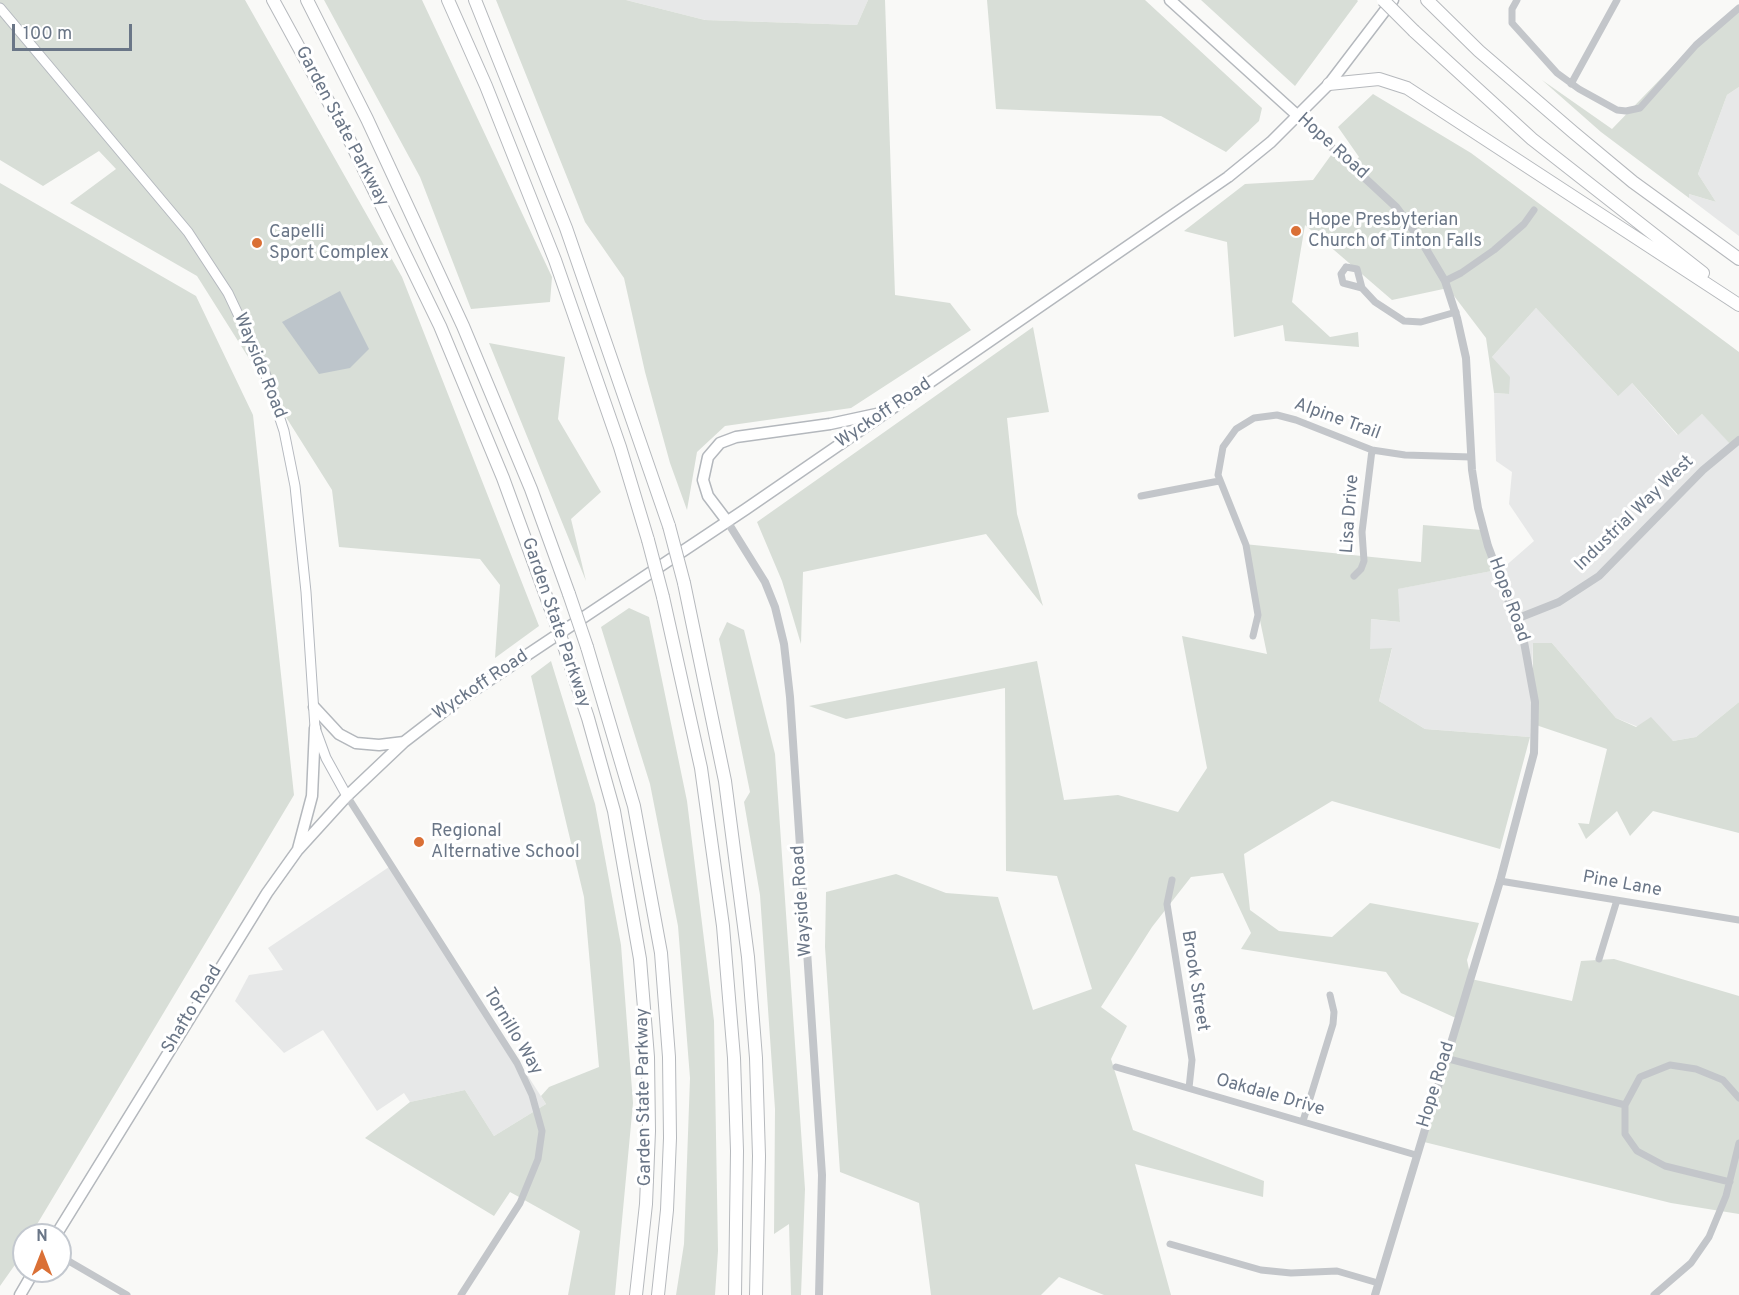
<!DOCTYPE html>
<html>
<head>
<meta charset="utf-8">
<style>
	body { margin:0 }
	#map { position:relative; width:1739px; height:1295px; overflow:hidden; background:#f9f9f7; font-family:Overpass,sans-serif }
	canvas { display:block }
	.north { position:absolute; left:12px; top:1223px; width:60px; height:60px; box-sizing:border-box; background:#fff; border:2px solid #c3c8cf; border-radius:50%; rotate:0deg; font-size:16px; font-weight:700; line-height:24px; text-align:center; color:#6a7687 }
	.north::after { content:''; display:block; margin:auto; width:21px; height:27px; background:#da7036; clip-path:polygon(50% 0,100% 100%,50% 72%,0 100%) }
	.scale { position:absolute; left:12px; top:24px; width:120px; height:27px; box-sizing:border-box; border:3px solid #6a7687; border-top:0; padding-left:8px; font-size:18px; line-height:21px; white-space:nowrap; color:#6a7687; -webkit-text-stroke:4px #fff; paint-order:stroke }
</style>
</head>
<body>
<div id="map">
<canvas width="1739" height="1295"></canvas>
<div class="north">N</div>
<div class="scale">100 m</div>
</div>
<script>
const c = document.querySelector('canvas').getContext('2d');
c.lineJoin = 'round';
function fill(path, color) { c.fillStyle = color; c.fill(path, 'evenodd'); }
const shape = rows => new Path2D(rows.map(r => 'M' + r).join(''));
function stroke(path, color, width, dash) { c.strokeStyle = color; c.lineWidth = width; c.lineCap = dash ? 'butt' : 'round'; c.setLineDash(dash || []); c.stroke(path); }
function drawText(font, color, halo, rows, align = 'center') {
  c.font = font + ' Overpass,sans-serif'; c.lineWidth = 6; c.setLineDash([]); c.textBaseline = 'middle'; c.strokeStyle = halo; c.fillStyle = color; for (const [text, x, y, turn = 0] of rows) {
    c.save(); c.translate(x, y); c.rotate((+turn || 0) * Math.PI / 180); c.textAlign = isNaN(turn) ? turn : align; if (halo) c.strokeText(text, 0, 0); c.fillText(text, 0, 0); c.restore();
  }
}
const built = shape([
	[626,0,868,0,857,25,705,20],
	[1739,87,1739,236,1689,198,1689,194,1716,202,1698,174,1727,95],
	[1536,308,1617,395,1631,382,1677,435,1702,414,1733,446,1739,441,1739,702,1696,737,1673,741,1616,718,1552,643,1533,643,1530,737,1425,729,1379,701,1392,649,1370,649,1370,619,1400,622,1397,589,1502,569,1534,541,1509,504,1512,472,1496,461,1494,393,1509,394,1492,357],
	[392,865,546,1104,494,1136,465,1090,410,1102,404,1093,377,1111,323,1030,284,1053,235,1001,249,975,283,970,268,948]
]);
const green = shape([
	[0,0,245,0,402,277,539,626,495,658,500,585,480,559,339,547,332,490,197,276,70,203,116,169,99,151,43,186,0,160],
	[324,0,422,0,552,277,550,302,471,309,420,177],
	[496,0,626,0,705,20,857,25,868,0,885,0,895,295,950,303,971,330,851,408,725,426,697,452,687,510,670,463,645,372,624,278,585,222],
	[987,0,1145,0,1262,108,1259,121,1226,152,1161,116,996,109],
	[1201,0,1357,0,1358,1,1295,86],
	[1739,11,1739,87,1727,95,1698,174,1716,202,1689,194,1689,198,1601,132,1542,80,1612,129,1701,37],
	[1373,94,1471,153,1739,352,1739,441,1733,447,1702,414,1678,435,1632,383,1618,396,1536,308,1492,357,1510,377,1509,394,1494,393,1486,338,1448,288,1392,300,1305,225,1292,302,1330,337,1358,332,1359,347,1285,341,1283,325,1234,337,1227,242,1184,231,1245,184,1313,180,1334,151,1352,165,1359,157,1338,127],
	[0,183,196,296,253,415,294,795,33,1231,34,1235,24,1235,24,1252,0,1286],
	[1033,327,1049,412,1007,418,1017,514,1043,606,986,534,803,572,801,644,782,581,757,522],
	[489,343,565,357,558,419,601,492,571,519,586,581],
	[1423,525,1482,530,1497,570,1398,589,1400,622,1371,619,1370,649,1392,648,1379,701,1425,729,1530,737,1500,849,1332,801,1244,854,1250,910,1279,931,1332,937,1370,903,1479,923,1467,960,1471,979,1572,1001,1581,961,1614,959,1739,996,1739,1214,1671,1203,1420,1141,1458,1019,1401,993,1386,972,1241,949,1251,933,1223,873,1191,877,1152,927,1101,1007,1127,1026,1111,1059,1133,1130,1264,1181,1263,1197,1135,1164,1171,1295,1104,1295,1059,1277,1041,1295,931,1295,919,1203,840,1172,825,947,826,892,896,874,946,893,998,897,1033,1010,1092,989,1057,876,1006,871,1005,688,846,719,809,706,1037,661,1064,800,1118,795,1178,812,1207,768,1182,636,1267,654,1244,544,1421,562],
	[629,608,649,617,687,801,714,1021,718,1251,715,1295,676,1295,684,1244,690,1078,678,926,650,784,601,627],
	[727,622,744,630,775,754,805,1189,801,1295,791,1295,789,1224,774,1234,775,1109,760,895,744,802,750,792,719,639],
	[1533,643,1552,643,1616,718,1636,727,1651,717,1673,741,1696,737,1739,702,1739,833,1653,811,1630,836,1617,811,1586,839,1578,823,1589,824,1607,749,1533,724],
	[551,661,595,804,621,945,633,1103,615,1295,568,1295,580,1231,510,1192,494,1216,365,1138,410,1102,465,1090,494,1136,546,1104,541,1096,549,1087,599,1067,584,897,531,676]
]);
const water = shape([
	[340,291,369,349,350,368,319,374,282,322]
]);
const minor = shape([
	[1517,0,1512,9,1512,23,1557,73,1579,89,1617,110,1626,111,1640,108,1696,45,1739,8],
	[1571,84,1617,0],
	[1346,267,1357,269,1362,288,1343,283,1341,274,1346,267],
	[1445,281,1461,273,1494,250,1524,224,1534,210],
	[1362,288,1375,302,1404,321,1421,322,1456,312],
	[1141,496,1219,481],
	[1354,576,1361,569,1364,561,1362,532,1372,450],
	[1253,636,1258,615,1246,545,1218,475,1223,447,1236,429,1254,418,1277,415,1296,420,1372,450,1405,455,1471,457],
	[347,796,517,1063,532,1095,542,1131,538,1159,520,1203,461,1295],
	[1172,880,1167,904,1192,1060,1189,1088],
	[1500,881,1739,920],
	[1599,959,1617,900],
	[1445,1058,1625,1105,1640,1077,1670,1065,1696,1069,1723,1080,1739,1098],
	[1116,1067,1416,1155],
	[1625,1105,1625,1134,1637,1151,1665,1166,1730,1182],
	[1303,1121,1333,1024,1334,1012,1330,995],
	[1170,1244,1261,1270,1291,1273,1337,1271,1378,1283],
	[60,1256,127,1295],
	[1654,1295,1691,1263,1709,1237,1726,1196,1739,1143]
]);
const tertiary = shape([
	[1298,116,1396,207,1420,239,1445,281,1457,318,1466,358,1472,470,1478,508,1488,546,1524,642,1535,702,1534,753,1500,881,1375,1295],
	[727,521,765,582,775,607,784,644,790,697,822,1175,819,1295],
	[1516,619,1559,602,1599,576,1703,470,1739,440]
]);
const secondary = shape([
	[0,8,188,232,228,293,263,367,284,431,295,486,306,592,315,728,326,758,347,796]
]);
const primary = shape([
	[1170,0,1298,116],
	[727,521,708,496,703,480,708,457,720,443,736,437,830,424,881,413],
	[314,707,339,734,356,743,379,745,404,742],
	[298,849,312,796,315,728],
	[56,1235,267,893,297,851,347,796,404,742,452,705,746,509,1228,177,1271,142,1329,84,1393,0],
	[20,1295,34,1271]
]);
const motorway = shape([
	[273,0,351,143,440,326,503,478,550,607],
	[307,0,367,119,463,326,531,489,569,594],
	[448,0,486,86,555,260,620,447,648,540],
	[475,0,566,228,669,526],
	[1427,0,1479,51,1573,132,1633,182,1739,259],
	[1414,31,1532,139,1703,273],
	[1329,84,1379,79,1407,88,1739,305],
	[684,583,725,781,748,957,756,1058,759,1156,756,1295],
	[663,597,701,768,723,926,734,1058,737,1151,735,1295],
	[587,647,634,806,661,953,669,1057,670,1138,667,1210,658,1295],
	[566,652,588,718,614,811,640,959,648,1057,649,1131,646,1204,636,1295]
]);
const motorwayBridge = shape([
	[1383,0,1414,31],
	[669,526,684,583],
	[648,540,663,597],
	[569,594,587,647],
	[550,607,566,652]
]);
const markers = [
	[1296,231,6,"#da7036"],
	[257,243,6,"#da7036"],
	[419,842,6,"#da7036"]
];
const streetNames = [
	["Garden State Parkway",341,127,62],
	["Hope Road",1332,147,42],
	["Wayside Road",259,366,68],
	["Wyckoff Road",884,414,-34],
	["Alpine Trail",1337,420,20],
	["Lisa Drive",1351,514,-86],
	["Industrial Way West",1635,514,-44],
	["Hope Road",1508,600,70],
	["Garden State Parkway",555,623,71],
	["Wyckoff Road",481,686,-34],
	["Pine Lane",1622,885,10],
	["Wayside Road",803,901,-94],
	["Brook Street",1194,981,81],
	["Shafto Road",193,1010,-59],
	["Tornillo Way",512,1032,59],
	["Hope Road",1437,1085,-73],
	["Oakdale Drive",1270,1096,16],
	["Garden State Parkway",645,1097,-91]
];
const poiNames = [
	["Hope Presbyterian",1308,221],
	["Church of Tinton Falls",1308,242],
	["Capelli",269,233],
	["Sport Complex",269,254],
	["Regional",431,832],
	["Alternative School",431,853]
];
fill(built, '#e7e8e8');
fill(green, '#d8ded7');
fill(water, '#bdc5cb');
stroke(secondary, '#b5b9bf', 11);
stroke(primary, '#b4b8bd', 13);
stroke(motorway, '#b6b9bd', 14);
stroke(minor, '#c3c6ca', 7);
stroke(tertiary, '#c3c6ca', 8);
stroke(secondary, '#fff', 9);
stroke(primary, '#fff', 10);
stroke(motorway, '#fff', 12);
stroke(motorwayBridge, '#b6b9bd', 14, []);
stroke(motorwayBridge, '#fff', 12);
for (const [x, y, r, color] of markers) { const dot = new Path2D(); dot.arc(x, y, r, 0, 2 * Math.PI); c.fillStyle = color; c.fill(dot); stroke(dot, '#fff', 2); }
drawText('18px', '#6a7687', '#fff', streetNames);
drawText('18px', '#6a7687', '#fff', poiNames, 'left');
</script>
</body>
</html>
